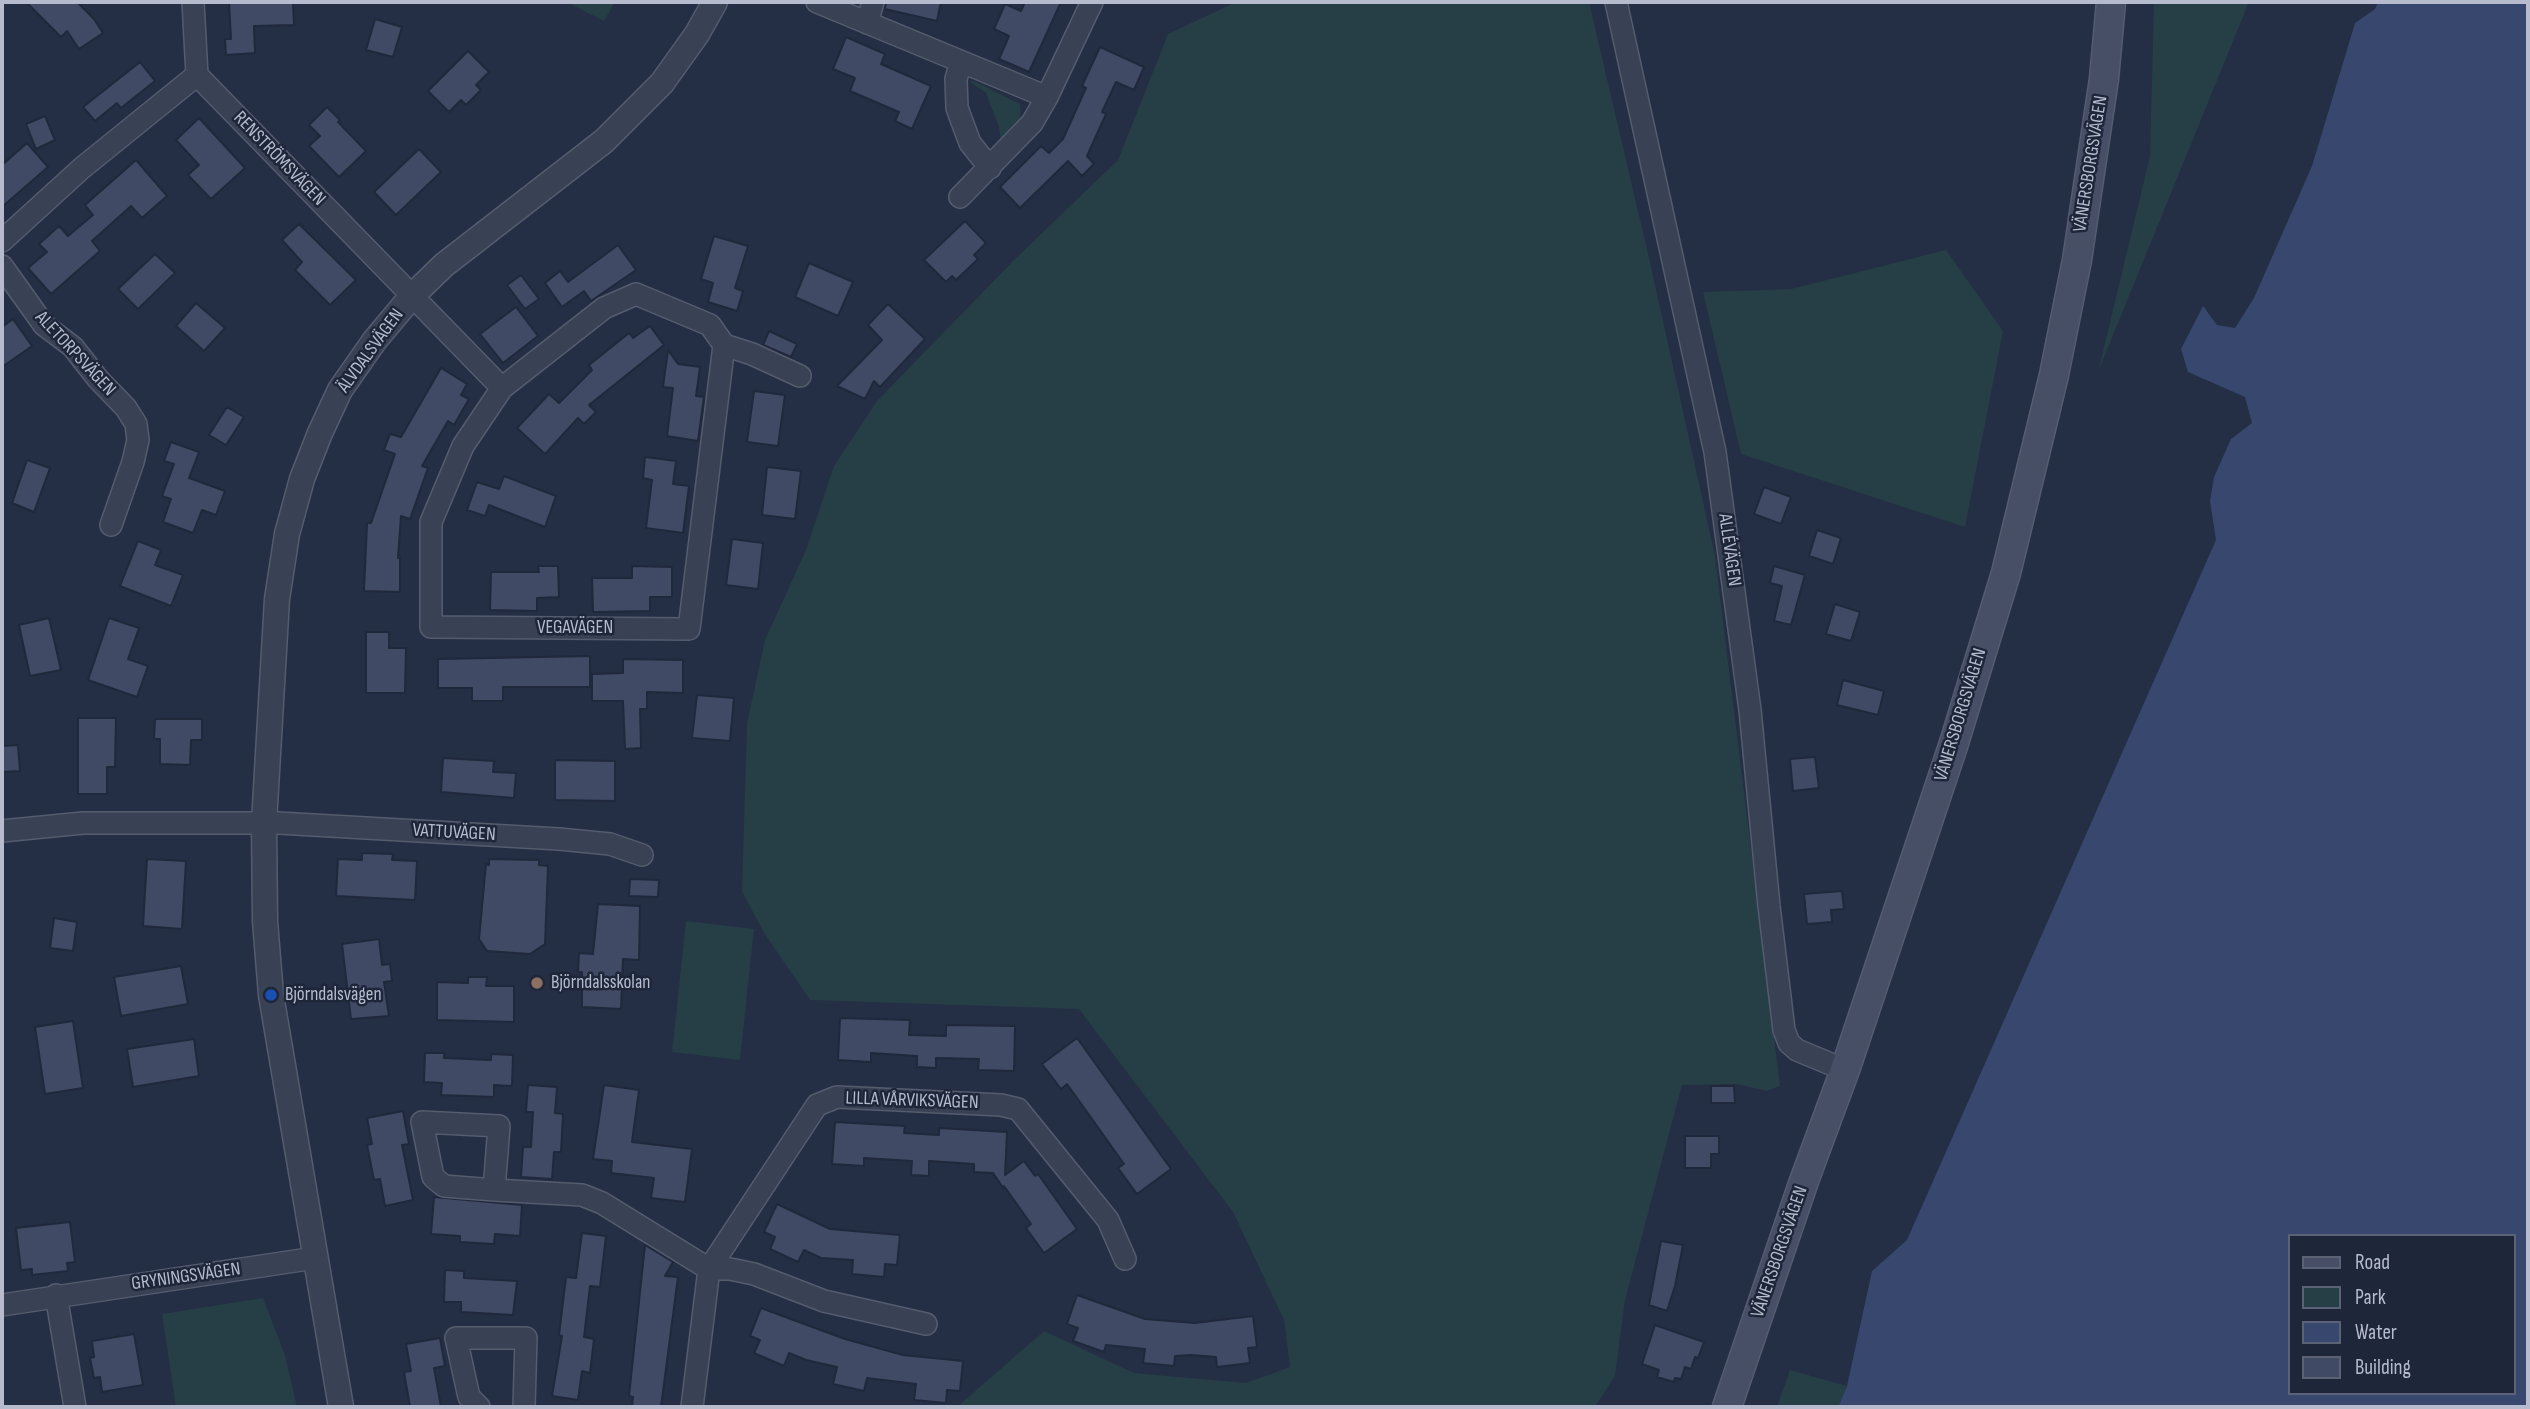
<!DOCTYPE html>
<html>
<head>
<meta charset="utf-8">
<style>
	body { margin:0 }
	#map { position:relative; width:2530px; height:1409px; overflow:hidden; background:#242e45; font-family:"Sofia Sans Condensed",sans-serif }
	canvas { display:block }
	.frame { position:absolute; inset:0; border:4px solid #b6bcce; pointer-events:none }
	.legend { position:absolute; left:2288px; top:1234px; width:228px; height:161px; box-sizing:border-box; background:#1e2639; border:2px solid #5b6275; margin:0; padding:9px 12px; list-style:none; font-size:21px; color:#b6bcce }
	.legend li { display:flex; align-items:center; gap:14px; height:35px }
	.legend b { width:35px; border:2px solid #5b6275 }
</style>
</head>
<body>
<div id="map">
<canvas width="2530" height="1409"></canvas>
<div class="frame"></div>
<ul class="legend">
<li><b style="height:9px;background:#474f67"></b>Road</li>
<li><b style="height:19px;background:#263e46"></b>Park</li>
<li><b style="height:19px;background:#37476d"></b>Water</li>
<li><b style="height:19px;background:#404a65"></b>Building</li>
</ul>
</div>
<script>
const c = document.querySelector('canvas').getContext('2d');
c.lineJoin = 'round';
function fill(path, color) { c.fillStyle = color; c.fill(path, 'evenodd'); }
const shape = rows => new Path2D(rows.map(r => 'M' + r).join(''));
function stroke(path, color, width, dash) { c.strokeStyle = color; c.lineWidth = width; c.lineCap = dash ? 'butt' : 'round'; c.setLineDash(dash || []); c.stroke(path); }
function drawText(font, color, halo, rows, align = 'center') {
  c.font = font + ' "Sofia Sans Condensed",sans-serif'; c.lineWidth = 5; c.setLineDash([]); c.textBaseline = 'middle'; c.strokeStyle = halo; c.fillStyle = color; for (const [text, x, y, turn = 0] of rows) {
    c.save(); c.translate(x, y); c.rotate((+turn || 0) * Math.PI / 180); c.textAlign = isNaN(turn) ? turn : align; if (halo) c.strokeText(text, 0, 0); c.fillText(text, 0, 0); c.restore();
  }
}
const green = shape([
	[566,2,615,2,604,21],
	[1236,2,1589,2,1650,262,1715,556,1780,1086,1767,1091,1737,1084,1682,1085,1625,1300,1615,1376,1595,1407,957,1407,1044,1331,1134,1373,1246,1383,1290,1367,1284,1320,1233,1212,1079,1009,810,1000,764,933,742,891,747,723,765,640,806,550,834,466,877,401,1015,259,1118,160,1168,34],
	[2154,2,2249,2,2098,372,2150,156],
	[974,81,1020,104,1021,119,1012,134,1001,143,999,127,986,93,970,82],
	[1946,250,2003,331,1965,527,1741,454,1703,292,1791,289],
	[686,921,754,929,740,1060,672,1052],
	[263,1298,285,1355,297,1407,176,1407,162,1314],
	[1790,1370,1847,1386,1838,1407,1777,1407]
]);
const water = shape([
	[2378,2,2528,2,2528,1407,1838,1407,1847,1386,1872,1271,1907,1240,2216,540,2210,501,2214,477,2231,439,2252,423,2245,397,2188,372,2181,349,2203,306,2217,325,2235,328,2254,298,2312,166,2355,23,2375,9],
	[2290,1236,2514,1236,2514,1393,2290,1393]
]);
const building = shape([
	[26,2,77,2,94,19,103,33,79,49,67,31,61,37,26,2],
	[229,2,293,2,294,25,254,26,255,53,226,55,225,39,231,39,229,2],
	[886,2,941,2,937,21,885,9,886,2],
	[1025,2,1061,2,1029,72,999,59,1009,36,994,29,1005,4,1021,11,1025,2],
	[375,19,402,27,393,57,366,50,375,19],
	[846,37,885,54,881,64,931,86,912,129,895,121,899,112,850,91,855,78,833,69,846,37],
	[1100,47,1144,67,1134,90,1116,82,1102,112,1106,114,1087,156,1094,164,1082,176,1068,161,1020,208,1000,187,1041,146,1049,153,1063,139,1086,88,1082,86,1100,47],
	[468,51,489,72,476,85,481,90,466,105,461,100,449,112,428,91,468,51],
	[140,62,155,81,121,108,117,103,95,121,83,107,140,62],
	[327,107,340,120,338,122,366,151,339,177,309,146,320,136,309,125,327,107],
	[45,116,55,140,36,149,26,124,45,116],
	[199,118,245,168,211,199,188,175,199,165,176,140,199,118],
	[27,143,48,167,2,207,2,165,27,143],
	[419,149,441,172,396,215,374,192,419,149],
	[136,160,167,196,142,218,131,206,92,241,100,251,51,294,28,268,47,252,39,244,59,226,68,236,93,215,85,205,136,160],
	[965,221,986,243,974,255,978,259,956,280,952,276,946,282,924,260,965,221],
	[299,224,356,280,330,305,295,270,302,262,282,240,299,224],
	[714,236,748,246,735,288,743,291,737,311,708,302,713,283,701,279,714,236],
	[618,245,636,270,591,301,584,291,562,307,545,283,560,271,568,282,618,245],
	[155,254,175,273,138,309,118,289,155,254],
	[809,263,853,282,838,316,795,297,809,263],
	[521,275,539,299,525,309,507,285,521,275],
	[196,303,225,328,204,351,176,326,196,303],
	[888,304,925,339,880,387,874,381,865,399,837,386,882,340,868,325,888,304],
	[516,307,538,336,503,363,480,334,516,307],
	[13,319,32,346,2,367,2,327,13,319],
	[650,326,664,345,589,405,596,412,584,424,578,418,545,454,517,428,549,394,559,403,592,370,589,365,629,333,633,338,650,326],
	[769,331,797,344,791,357,763,345,769,331],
	[668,350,678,364,700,367,696,396,704,397,698,441,667,436,673,388,663,387,668,350],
	[441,368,467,384,461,395,469,399,454,425,448,421,422,466,428,468,410,519,401,516,398,558,400,558,400,592,364,591,367,523,371,523,395,454,384,450,390,434,401,437,441,368],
	[754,391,785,395,778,446,747,442,754,391],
	[227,407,244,417,226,445,209,435,227,407],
	[171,442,199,452,189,478,225,491,216,515,202,510,193,533,163,522,171,499,162,496,174,464,164,461,171,442],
	[645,457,676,461,673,484,689,486,683,533,646,528,652,480,643,478,645,457],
	[27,460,50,468,34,512,12,503,27,460],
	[767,467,801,471,795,519,762,515,767,467],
	[504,476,556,496,545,527,489,505,485,516,467,510,477,482,499,489,504,476],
	[1764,487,1791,497,1781,524,1754,514,1764,487],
	[1817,530,1841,538,1833,564,1809,556,1817,530],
	[732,539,763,543,758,589,726,585,732,539],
	[138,541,161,550,155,565,183,575,171,606,120,586,138,541],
	[538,566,558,566,559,597,537,598,537,611,490,610,491,572,539,572,538,566],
	[632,566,672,567,672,597,650,597,650,611,593,612,592,578,632,578,632,566],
	[1774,566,1805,575,1791,625,1774,621,1782,586,1770,583,1774,566],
	[1835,604,1860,612,1851,641,1826,634,1835,604],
	[49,618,61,670,30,676,19,625,49,618],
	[109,618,139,628,128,659,148,666,137,697,88,680,109,618],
	[366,632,389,632,389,648,406,648,405,693,366,693,366,632],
	[590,656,590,687,503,687,503,701,472,701,472,688,438,688,438,659,590,656],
	[623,659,683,660,683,693,647,692,647,709,640,709,641,748,625,749,623,701,592,701,592,674,623,673,623,659],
	[1843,680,1884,691,1878,715,1837,705,1843,680],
	[697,695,734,698,730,741,692,738,697,695],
	[78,718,116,718,115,767,107,767,107,794,78,794,78,718],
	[155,719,202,719,202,740,191,740,190,765,160,764,160,739,154,739,155,719],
	[18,745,20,771,2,772,2,746,18,745],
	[1815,757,1819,788,1793,791,1790,759,1815,757],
	[443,758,494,761,493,772,516,773,514,798,441,792,443,758],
	[555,760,615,761,615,801,555,800,555,760],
	[362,853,393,854,392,860,417,861,415,900,336,896,338,859,362,860,362,853],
	[147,859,186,861,182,929,143,926,147,859],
	[489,859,539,860,539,865,548,866,545,944,530,954,487,951,479,939,486,864,489,865,489,859],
	[630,879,659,880,658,897,629,896,630,879],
	[1842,891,1844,909,1831,910,1832,922,1807,924,1804,894,1842,891],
	[598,904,640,906,639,960,623,959,621,1009,582,1007,582,972,578,972,579,953,593,954,598,904],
	[54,918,77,922,73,951,50,948,54,918],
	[379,939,382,965,390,964,392,981,384,982,389,1016,351,1019,342,944,379,939],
	[181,966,188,1004,121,1016,114,977,181,966],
	[468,977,487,977,486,986,514,986,514,1022,437,1020,437,982,468,983,468,977],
	[840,1018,910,1020,909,1035,946,1036,946,1025,1015,1026,1014,1071,978,1070,979,1059,936,1058,936,1068,917,1067,917,1056,871,1053,871,1062,838,1060,840,1018],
	[73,1021,83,1088,45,1094,35,1027,73,1021],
	[1077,1038,1171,1169,1137,1194,1118,1168,1124,1164,1092,1119,1067,1084,1061,1089,1042,1064,1077,1038],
	[194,1039,199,1076,133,1087,127,1049,194,1039],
	[425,1053,444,1053,444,1058,491,1060,491,1054,513,1055,512,1086,494,1085,494,1097,441,1095,442,1083,424,1082,425,1053],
	[528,1085,557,1087,555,1113,563,1114,561,1152,554,1152,552,1179,521,1177,523,1147,531,1147,533,1112,526,1112,528,1085],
	[604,1085,639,1090,632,1142,692,1149,685,1202,651,1198,654,1178,611,1173,612,1161,593,1159,604,1085],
	[1711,1086,1734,1086,1735,1103,1711,1103,1711,1086],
	[403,1111,409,1144,402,1145,413,1200,385,1206,380,1179,374,1180,367,1145,372,1144,367,1118,403,1111],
	[835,1122,905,1126,904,1133,939,1135,939,1128,1007,1132,1005,1175,1024,1161,1035,1176,1038,1174,1077,1229,1044,1253,1026,1228,1031,1224,1004,1186,1004,1189,993,1173,974,1172,974,1164,929,1161,929,1176,911,1175,912,1161,864,1158,864,1166,832,1164,835,1122],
	[1685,1136,1719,1136,1719,1154,1711,1154,1711,1168,1685,1168,1685,1136],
	[434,1197,522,1205,520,1236,495,1234,494,1244,460,1242,460,1236,431,1234,434,1197],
	[777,1204,830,1229,900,1235,897,1265,885,1264,884,1277,852,1274,853,1260,821,1258,804,1250,798,1262,770,1249,775,1237,764,1232,777,1204],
	[70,1222,75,1262,67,1263,68,1271,32,1275,32,1269,21,1270,16,1228,70,1222],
	[582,1233,606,1236,600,1287,590,1286,584,1337,594,1339,590,1373,582,1371,578,1400,552,1396,562,1336,559,1335,566,1277,576,1278,582,1233],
	[1661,1241,1683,1245,1675,1286,1667,1311,1649,1305,1661,1241],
	[645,1245,673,1262,665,1276,678,1277,661,1407,632,1407,633,1397,629,1396,645,1245],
	[445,1270,464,1271,464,1278,517,1281,513,1315,461,1312,461,1302,444,1302,445,1270],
	[1077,1295,1145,1319,1195,1323,1253,1316,1257,1347,1248,1348,1250,1363,1217,1367,1216,1357,1191,1355,1175,1356,1174,1366,1143,1363,1145,1349,1106,1345,1104,1352,1073,1341,1078,1328,1067,1324,1077,1295],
	[761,1308,845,1339,903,1355,963,1361,960,1391,947,1390,946,1403,914,1400,916,1384,867,1378,864,1391,833,1384,837,1367,806,1360,789,1353,784,1366,754,1353,760,1340,750,1336,761,1308],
	[1655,1325,1704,1342,1698,1358,1695,1357,1691,1369,1685,1367,1681,1379,1675,1378,1674,1382,1657,1377,1659,1370,1642,1364,1655,1325],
	[134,1334,143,1385,102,1392,100,1377,94,1378,90,1358,94,1357,92,1341,134,1334],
	[440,1338,445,1366,434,1368,441,1407,410,1407,404,1372,411,1371,406,1344,440,1338]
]);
const minor = shape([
	[193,2,197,75,502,388],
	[817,2,1047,97],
	[1616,2,1715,452,1750,710,1769,906,1784,1030,1789,1043,1797,1050,1845,1070],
	[867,23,873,2],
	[961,62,956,79,957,108,970,143,990,168],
	[960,197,1032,123,1047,97,1092,2],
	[2,241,82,168,197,75],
	[2,266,44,325,73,347,98,379,126,408,136,424,138,440,133,462,111,525],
	[636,294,710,325,724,345,689,629,431,627,431,522,463,446,502,388,604,308,636,294],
	[724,345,752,354,800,376],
	[2,831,83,823,278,823,559,839,610,844,642,855],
	[494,1190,499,1126,422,1122,433,1177,444,1186,494,1190,582,1195,602,1203,709,1269,730,1269,754,1274,824,1301,926,1324],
	[56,1295,75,1407],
	[2,1305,315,1258],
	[479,1407,469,1397,456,1338,526,1338,524,1407],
	[692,1407,709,1269,817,1105,837,1097,1001,1105,1018,1109,1108,1220,1125,1259]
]);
const tertiary = shape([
	[341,1407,271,995,265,921,264,823,277,599,287,534,302,479,320,433,340,390,375,340,412,296,444,265,604,141,662,83,697,34,715,2]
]);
const secondary = shape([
	[1727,1407,1804,1181,1845,1070,1954,743,2006,573,2054,375,2077,260,2104,79,2111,2]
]);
const markers = [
	[537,983,7,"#8d6e63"],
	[271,995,7,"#1a4fb4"]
];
const streetNames = [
	["RENSTRÖMSVÄGEN",279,159,46],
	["VÄNERSBORGSVÄGEN",2091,164,-81],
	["ÄLVDALSVÄGEN",371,351,-54],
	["ALETORPSVÄGEN",75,354,47],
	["ALLÉVÄGEN",1729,550,82],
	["VEGAVÄGEN",575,628],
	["VÄNERSBORGSVÄGEN",1961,715,-73],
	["VATTUVÄGEN",454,833,3],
	["LILLA VÅRVIKSVÄGEN",912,1101,2],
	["VÄNERSBORGSVÄGEN",1780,1252,-71],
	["GRYNINGSVÄGEN",186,1277,-8]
];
const poiNames = [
	["Björndalsskolan",551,983],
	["Björndalsvägen",285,995]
];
fill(green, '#263e46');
fill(water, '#37476d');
fill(building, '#404a65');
stroke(building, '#20283b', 2);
stroke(minor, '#545c6e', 24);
stroke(tertiary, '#545c6e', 27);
stroke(secondary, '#545c6e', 31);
stroke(minor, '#394154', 21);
stroke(tertiary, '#394154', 24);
stroke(secondary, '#474f67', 28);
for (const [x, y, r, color] of markers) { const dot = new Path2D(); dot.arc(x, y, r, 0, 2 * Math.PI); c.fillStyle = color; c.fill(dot); stroke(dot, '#1e2639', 2.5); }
drawText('19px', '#b6bcce', '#1e2639', streetNames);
drawText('19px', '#b6bcce', '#1e2639', poiNames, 'left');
</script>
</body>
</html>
